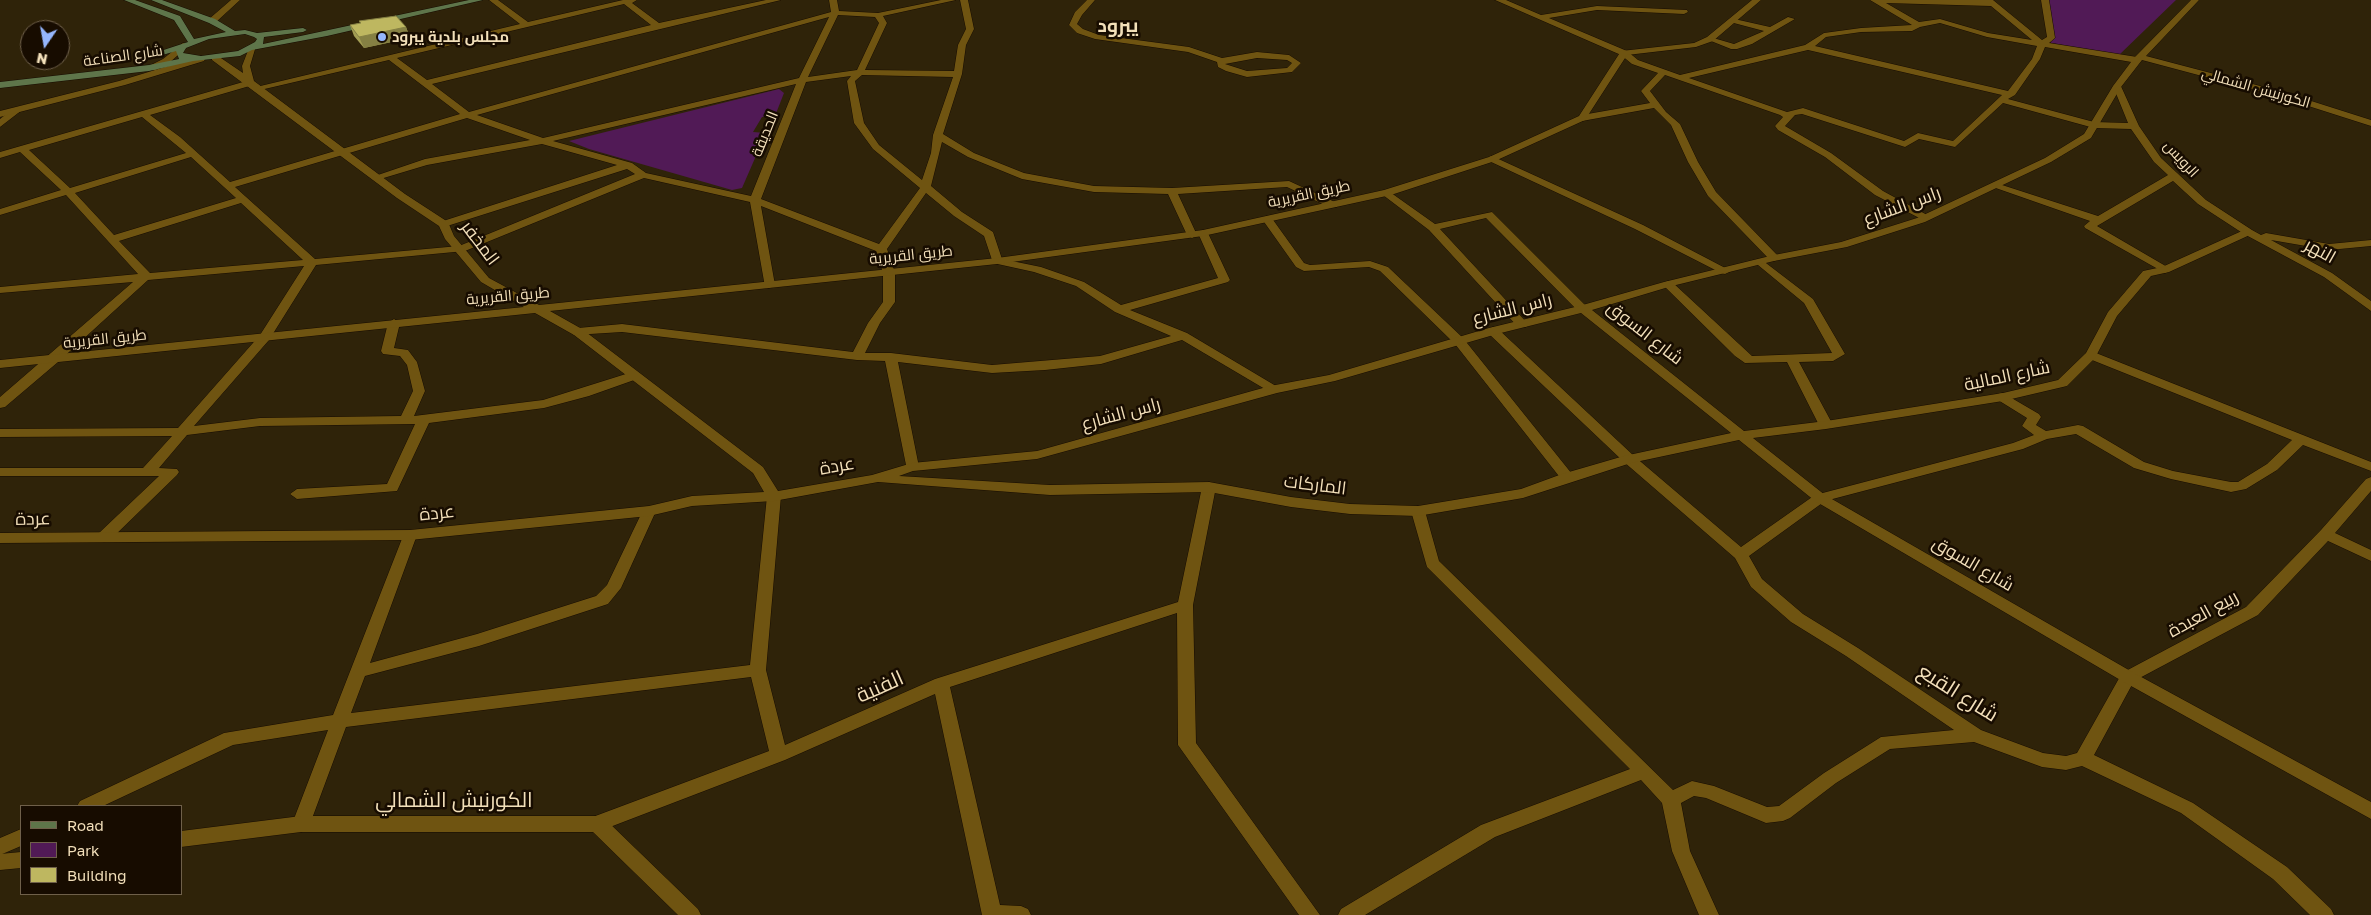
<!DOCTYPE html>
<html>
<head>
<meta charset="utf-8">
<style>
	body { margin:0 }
	#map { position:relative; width:2371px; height:915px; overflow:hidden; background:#2f2309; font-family:"Golos Text",sans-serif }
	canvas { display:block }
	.legend { position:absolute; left:20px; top:805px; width:162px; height:90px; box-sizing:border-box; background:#170c00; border:1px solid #6f604a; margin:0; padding:6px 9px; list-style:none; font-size:15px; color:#f2dfb9 }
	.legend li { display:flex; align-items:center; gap:10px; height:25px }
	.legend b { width:25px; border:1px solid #6f604a }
	.north { position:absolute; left:20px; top:20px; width:50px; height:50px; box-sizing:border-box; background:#170c00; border:1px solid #6f604a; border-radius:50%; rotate:192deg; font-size:14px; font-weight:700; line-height:20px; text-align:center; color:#f2dfb9 }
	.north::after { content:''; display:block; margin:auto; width:18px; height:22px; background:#95b6fd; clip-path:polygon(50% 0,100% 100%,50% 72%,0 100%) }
</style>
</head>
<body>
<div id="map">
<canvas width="2371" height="915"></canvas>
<ul class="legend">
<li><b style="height:6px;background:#5e754a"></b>Road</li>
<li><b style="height:14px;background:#511a56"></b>Park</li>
<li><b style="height:14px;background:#beb760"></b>Building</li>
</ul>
<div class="north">N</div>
</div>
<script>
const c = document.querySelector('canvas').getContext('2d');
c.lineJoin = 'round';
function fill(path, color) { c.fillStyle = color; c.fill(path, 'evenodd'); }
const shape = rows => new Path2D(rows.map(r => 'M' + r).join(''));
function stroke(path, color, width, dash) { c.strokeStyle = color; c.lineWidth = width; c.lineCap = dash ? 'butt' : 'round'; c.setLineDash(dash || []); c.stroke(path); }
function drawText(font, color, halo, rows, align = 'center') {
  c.font = font + ' "Golos Text",Cairo,sans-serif'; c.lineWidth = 5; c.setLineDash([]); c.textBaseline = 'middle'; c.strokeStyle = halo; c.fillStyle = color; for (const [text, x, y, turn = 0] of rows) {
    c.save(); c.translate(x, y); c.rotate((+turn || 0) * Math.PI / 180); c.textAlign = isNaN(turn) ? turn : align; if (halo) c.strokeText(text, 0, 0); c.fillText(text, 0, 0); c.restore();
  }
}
const green = shape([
	[2045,0,2176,0,2119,55,2051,43],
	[779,89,784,93,775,116,762,117,753,132,766,133,742,188,732,190,589,149,569,141]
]);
const minor = shape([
	[231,0,240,0,215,23,209,23,209,19,231,0],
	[489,0,498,0,528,22,623,0,637,0,632,3,659,23,766,0,781,0,432,84,469,112,831,12,829,0,837,0,839,11,878,13,941,0,956,0,883,16,887,23,865,70,954,71,958,45,966,29,960,0,968,0,974,29,966,45,962,74,943,134,974,153,1024,173,1094,186,1172,188,1289,181,1337,203,1337,207,1329,207,1287,187,1178,194,1197,235,1192,238,1187,235,1168,194,1094,192,1022,179,968,157,942,142,931,186,962,212,993,232,1002,259,1041,267,1084,282,1121,305,1218,278,1198,233,1203,230,1207,231,1230,280,1228,282,1130,310,1187,333,1281,389,1275,393,1270,392,1182,340,1101,364,1045,370,992,373,898,362,919,467,912,471,907,470,885,361,857,360,622,332,574,335,572,332,574,329,578,328,622,324,853,352,868,323,883,302,883,273,876,251,761,206,775,285,769,288,765,287,750,202,644,178,465,251,316,265,269,340,194,426,260,418,401,416,413,391,407,365,400,356,383,354,381,351,388,323,394,319,400,323,394,348,408,350,417,362,425,391,414,416,543,400,629,373,637,373,639,376,637,379,589,396,544,408,429,423,397,491,297,499,290,494,297,489,387,484,415,424,260,426,187,435,159,468,177,469,179,472,177,475,109,541,104,542,99,541,97,537,99,533,159,476,0,476,0,468,143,468,172,436,0,437,0,429,178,428,260,335,304,266,148,280,58,362,5,407,0,408,0,397,133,282,0,293,0,287,138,274,66,195,0,215,0,209,61,190,20,152,0,158,0,152,250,80,254,83,253,85,150,115,180,137,230,182,460,114,389,60,256,91,252,88,520,24,489,0],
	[624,4,651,25,427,80,397,58,624,4],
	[838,15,875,17,879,23,857,70,808,77,838,15],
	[829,17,799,78,543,138,477,115,829,17],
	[862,75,953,77,933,135,931,153,922,180,879,145,864,123,855,81,862,75],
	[851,76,847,81,854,123,873,149,920,188,879,244,761,199,806,82,851,76],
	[796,84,751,196,646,173,632,163,553,141,796,84],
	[142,117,186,153,70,188,29,150,142,117],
	[467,118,530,140,425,159,372,177,377,180,427,165,542,144,617,165,440,222,440,226,444,227,627,169,635,174,459,246,315,259,235,187,467,118],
	[191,157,236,198,114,235,75,193,191,157],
	[926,193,954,216,984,236,993,263,1034,272,1076,286,1115,312,1171,336,1100,356,992,365,891,353,865,353,880,323,895,302,895,273,887,249,926,193],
	[241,203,303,260,150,273,119,241,241,203],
	[1087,0,1095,0,1082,15,1077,24,1083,29,1099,35,1189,47,1222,58,1257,52,1289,55,1301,63,1292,72,1247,77,1226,71,1218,67,1217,62,1188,52,1095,39,1077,33,1069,25,1075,12,1087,0],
	[1257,58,1287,60,1292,63,1287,68,1247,71,1225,64,1257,58],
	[1495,0,1506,0,1541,15,1597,6,1687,10,1688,12,1684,14,1597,10,1549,18,1627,51,1638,60,1680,75,1805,45,1824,33,1861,28,1912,25,1870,0,1993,0,2042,40,2047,37,2041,0,2049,0,2055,38,2049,43,2137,57,2141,60,2137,63,2045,47,2040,59,2015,95,2008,99,2094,122,2128,123,2113,86,2120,84,2139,126,2161,158,2206,200,2252,230,2261,235,2266,233,2329,244,2371,240,2371,246,2329,250,2271,240,2332,273,2371,301,2371,311,2324,277,2244,234,2198,204,2173,181,2097,226,2169,268,2171,270,2165,273,2085,228,2084,226,2090,221,1990,186,1991,184,1999,184,2098,216,2168,175,2154,162,2131,129,2094,128,2003,103,1955,147,1919,139,1905,147,1802,114,1795,115,1785,126,1831,153,1883,191,1929,216,1930,218,1925,221,1875,195,1825,157,1778,130,1775,126,1783,117,1780,115,1665,75,1650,91,1666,112,1680,124,1698,162,1716,192,1780,258,1774,261,1770,260,1708,196,1688,162,1671,125,1654,108,1582,121,1577,118,1582,115,1650,103,1641,91,1658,73,1632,64,1621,55,1495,0],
	[1886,3,1991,6,2032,40,1988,33,1940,19,1919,22,1886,3],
	[1940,23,1987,37,2037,46,2032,59,2008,91,1815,46,1826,37,1861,32,1912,31,1920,27,1940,23],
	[1808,50,2002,95,1953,141,1918,133,1904,141,1803,108,1787,112,1689,78,1808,50],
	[1788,17,1795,19,1752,44,1737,49,1731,49,1706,39,1710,37,1734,44,1764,31,1730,22,1730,18,1770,27,1788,17],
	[14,108,22,110,0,127,0,119,14,108],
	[1492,156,1643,225,1731,271,1725,274,1721,273,1635,229,1489,161,1489,157,1492,156],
	[1387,190,1435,224,1492,212,1589,309,1583,313,1579,312,1486,218,1440,229,1528,324,1526,327,1518,327,1429,230,1383,195,1383,191,1387,190],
	[1267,216,1271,217,1304,263,1310,265,1370,261,1388,267,1463,338,1572,474,1574,477,1572,480,1562,480,1455,344,1380,271,1369,267,1304,271,1296,267,1262,219,1267,216],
	[1762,260,1813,299,1845,354,1833,361,1799,362,1833,425,1831,428,1821,428,1819,425,1787,362,1745,363,1735,356,1662,284,1668,281,1672,282,1752,356,1832,353,1804,303,1758,265,1758,261,1762,260],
	[1493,327,1497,328,1634,456,1741,547,1815,495,2013,443,2034,435,2022,426,2027,418,1998,400,1997,397,1998,394,2003,393,2039,414,2041,417,2036,425,2046,431,2078,425,2083,426,2144,462,2173,471,2231,482,2238,482,2267,464,2292,440,2087,358,2085,355,2091,351,2371,462,2371,471,2303,445,2277,470,2246,489,2231,492,2171,479,2134,468,2076,434,2047,439,2023,449,1825,501,1749,556,1762,579,1803,614,1858,648,1981,730,2043,753,2066,756,2077,753,2122,673,2246,607,2321,530,2366,479,2371,477,2371,491,2335,533,2371,550,2371,561,2328,541,2258,615,2134,681,2094,755,2193,803,2287,867,2331,909,2334,915,2310,915,2273,879,2181,813,2082,766,2066,770,2042,767,1974,742,1890,749,1836,783,1790,818,1783,821,1766,823,1706,798,1694,796,1681,803,1690,851,1719,915,1699,915,1672,851,1662,803,1641,780,1495,837,1365,915,1338,915,1341,909,1481,825,1630,769,1427,567,1411,511,1413,508,1418,506,1425,511,1439,561,1673,790,1692,781,1714,786,1767,807,1779,806,1824,773,1881,737,1954,730,1846,656,1791,622,1751,587,1735,558,1624,462,1489,334,1487,331,1493,327],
	[1209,482,1216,487,1193,605,1196,743,1320,915,1299,915,1178,745,1177,613,950,687,1000,905,1021,906,1028,909,1031,915,982,915,935,694,785,760,597,832,590,830,588,824,590,818,769,751,751,677,346,727,310,824,308,830,301,832,294,830,292,824,328,730,233,745,103,806,77,806,80,801,224,733,333,715,405,531,415,531,417,535,370,663,477,634,596,596,607,585,644,508,654,508,656,511,621,588,608,604,479,646,365,676,351,713,750,665,767,496,769,493,779,493,781,496,766,670,785,745,935,679,1178,602,1202,487,1209,482],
	[21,829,21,846,0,855,0,838,21,829]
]);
const tertiary = shape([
	[1752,0,1761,0,1713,41,1696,47,1627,55,1585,120,1495,161,1391,195,1203,236,997,264,550,311,582,329,763,467,778,491,872,475,912,463,1037,451,1270,386,1329,375,1489,328,1579,306,1664,282,1774,255,1841,242,1917,218,2045,158,2084,134,2113,86,2134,58,2191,0,2199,0,2146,56,2283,92,2371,120,2371,126,2277,96,2142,60,2121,87,2091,138,2051,162,1925,222,1847,247,1774,261,1672,286,1592,310,1744,431,1826,421,2003,393,2058,380,2086,353,2108,312,2143,271,2162,267,2244,230,2252,230,2252,234,2169,272,2151,276,2117,316,2095,358,2067,386,2003,401,1826,429,1753,438,1825,495,2134,673,2371,802,2371,819,2122,681,1815,501,1739,440,1631,463,1523,498,1418,516,1350,514,1291,507,1209,492,1050,495,878,482,774,501,692,506,649,516,410,540,0,543,0,533,410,530,649,506,692,496,764,492,753,473,574,335,535,313,0,368,0,360,524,307,481,282,445,239,439,226,397,198,212,60,212,56,218,56,243,73,242,66,249,48,256,46,250,66,254,81,405,194,448,222,454,236,489,278,539,305,997,258,1203,230,1384,190,1489,157,1579,116,1621,51,1694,43,1707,37,1752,0],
	[1581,313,1731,433,1624,456,1562,474,1521,489,1418,506,1350,504,1291,497,1209,482,1050,485,899,476,913,471,1037,459,1277,393,1335,381,1497,334,1581,313],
	[183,43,186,44,186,48,169,63,155,70,149,70,149,66,163,59,183,43],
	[201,56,205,59,204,61,125,85,0,117,0,111,119,81,201,56],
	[301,816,597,816,604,818,698,909,701,915,678,915,593,832,301,832,181,847,181,831,301,816],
	[21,852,21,868,0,870,0,854,21,852]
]);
const secondary = shape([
	[124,0,135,0,180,16,194,39,226,32,209,23,151,0,162,0,215,19,235,31,245,30,257,33,303,28,307,30,303,32,264,37,263,44,469,0,483,0,327,36,252,50,240,56,193,61,149,71,0,88,0,82,149,65,179,59,176,51,136,63,136,59,188,42,174,20,124,0],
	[245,34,254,37,257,39,255,42,238,51,201,56,183,53,186,48,209,39,245,34]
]);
const wall = shape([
	[359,21,406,27,410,38,364,48,354,36,350,25,360,23]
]);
const shadedWall = shape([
	[406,27,410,38,364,48,359,37]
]);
const building = shape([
	[396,16,406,27,359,37,350,25,361,23,359,21,396,16]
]);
const markers = [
	[382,37,5,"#95b6fd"]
];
const farPoinames = [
	["مجلس بلدية يبرود",392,37]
];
const farStreetnames = [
	["شارع الصناعة",123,56,-8],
	["الكورنيش الشمالي",2256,88,16],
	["الحديقة",765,134,-68],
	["الرويس",2181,159,47],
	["طريق القريرية",1309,194,-12],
	["طريق القريرية",911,255,-6],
	["طريق القريرية",508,296,-5],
	["طريق القريرية",105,339,-6]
];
const streetNames = [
	["راس الشارع",1902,206,-20],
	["المخفر",480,243,53],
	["النهر",2320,251,29],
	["راس الشارع",1512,309,-14],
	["شارع السوق",1645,333,38],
	["شارع المالية",2007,376,-12],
	["راس الشارع",1121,414,-15],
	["عردة",837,466,-10],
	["الماركات",1315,485,7],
	["عردة",437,513,-6],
	["عردة",33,519,-1],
	["شارع السوق",1973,564,30],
	["ربيع العبدة",2203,614,-29]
];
const farDistrictnames = [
	["يبرود",1118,26]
];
const nearStreetnames = [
	["الفنية",880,687,-24],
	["شارع القبع",1958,693,32],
	["الكورنيش الشمالي",454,800]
];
fill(green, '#511a56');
stroke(minor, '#170c00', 1);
stroke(tertiary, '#170c00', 1);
stroke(secondary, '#170c00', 1);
fill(minor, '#6f5411');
fill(tertiary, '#6f5411');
fill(secondary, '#5e754a');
fill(wall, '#a39d53');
fill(shadedWall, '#858043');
fill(building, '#beb760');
stroke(building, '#858043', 1);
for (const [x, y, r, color] of markers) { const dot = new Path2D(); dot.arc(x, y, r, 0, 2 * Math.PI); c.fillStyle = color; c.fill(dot); stroke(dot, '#170c00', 2); }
drawText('bold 15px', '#f2dfb9', '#170c00', farPoinames, 'left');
drawText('15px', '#f2dfb9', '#170c00', farStreetnames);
drawText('18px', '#f2dfb9', '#170c00', streetNames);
drawText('bold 19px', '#f2dfb9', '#170c00', farDistrictnames);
drawText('21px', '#f2dfb9', '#170c00', nearStreetnames);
</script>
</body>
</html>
